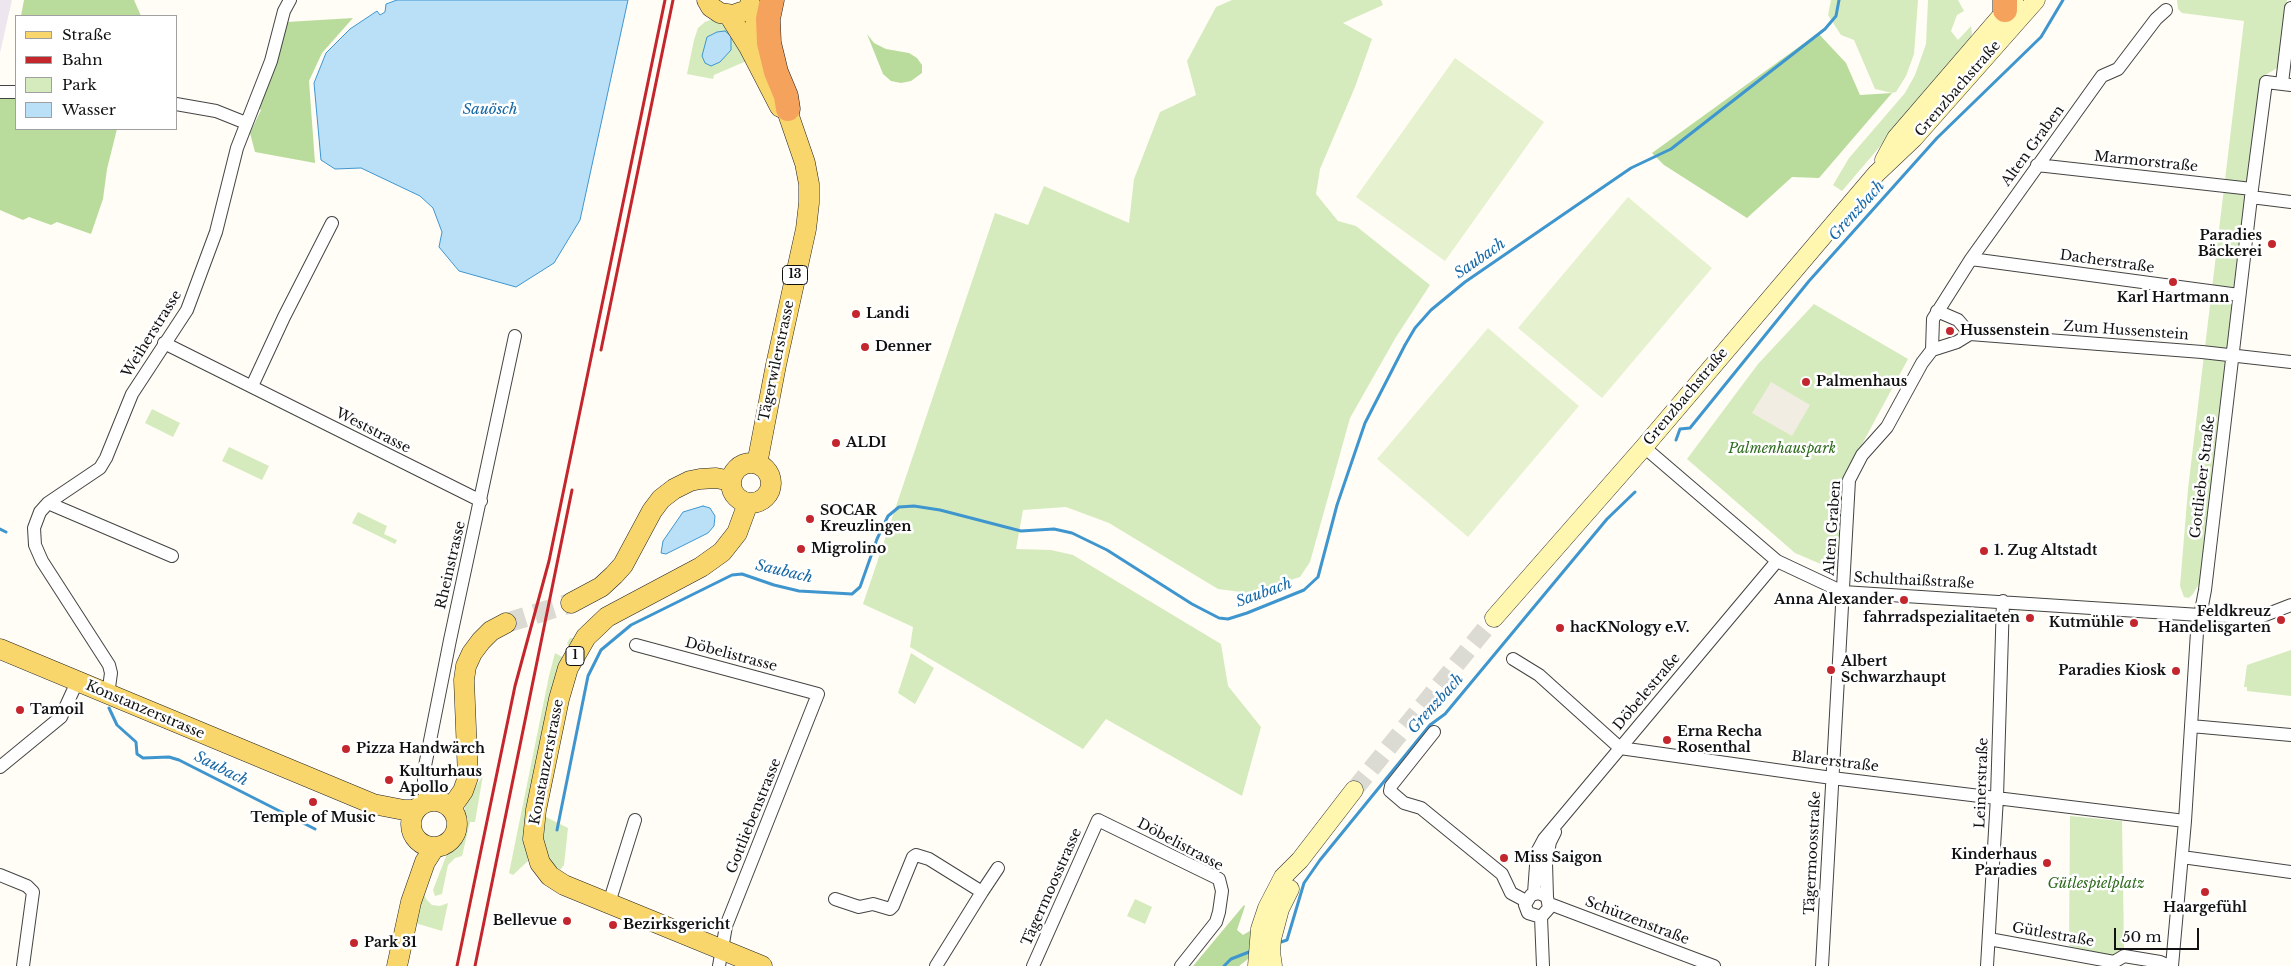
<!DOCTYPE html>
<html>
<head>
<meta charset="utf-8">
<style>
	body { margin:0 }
	#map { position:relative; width:2291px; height:966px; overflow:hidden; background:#fffdf5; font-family:"Libre Baskerville",serif }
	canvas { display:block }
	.legend { position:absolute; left:15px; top:15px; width:162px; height:115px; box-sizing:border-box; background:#fff; border:1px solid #a0a0a0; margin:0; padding:6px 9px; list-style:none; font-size:15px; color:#111 }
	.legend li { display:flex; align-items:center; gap:10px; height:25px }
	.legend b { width:25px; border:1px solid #a0a0a0 }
	.scale { position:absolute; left:2114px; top:928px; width:85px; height:22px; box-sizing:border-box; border:2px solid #111; border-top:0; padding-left:6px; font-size:15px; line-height:18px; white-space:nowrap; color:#111; -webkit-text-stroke:4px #fff; paint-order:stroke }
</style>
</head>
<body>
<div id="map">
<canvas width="2291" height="966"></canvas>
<ul class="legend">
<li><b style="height:6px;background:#f9d66b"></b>Straße</li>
<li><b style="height:6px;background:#c4262e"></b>Bahn</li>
<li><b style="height:14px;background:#d5ebbd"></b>Park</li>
<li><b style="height:14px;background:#b9e0f7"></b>Wasser</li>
</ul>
<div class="scale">50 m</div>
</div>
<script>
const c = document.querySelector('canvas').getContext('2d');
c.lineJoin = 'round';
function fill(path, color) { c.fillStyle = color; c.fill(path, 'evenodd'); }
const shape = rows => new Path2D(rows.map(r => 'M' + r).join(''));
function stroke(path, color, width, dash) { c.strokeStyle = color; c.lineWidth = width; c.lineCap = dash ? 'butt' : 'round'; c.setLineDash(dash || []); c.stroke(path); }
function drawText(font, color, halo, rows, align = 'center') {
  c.font = font + ' "Libre Baskerville",serif'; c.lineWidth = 5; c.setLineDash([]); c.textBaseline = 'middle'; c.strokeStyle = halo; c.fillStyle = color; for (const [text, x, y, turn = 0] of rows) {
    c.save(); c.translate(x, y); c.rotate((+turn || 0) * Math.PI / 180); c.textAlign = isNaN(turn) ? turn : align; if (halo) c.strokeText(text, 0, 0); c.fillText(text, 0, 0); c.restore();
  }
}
const industrial = shape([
	[0,0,12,0,0,53]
]);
const green = shape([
	[1232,0,1381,0,1383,5,1343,23,1372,39,1355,87,1320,169,1316,194,1338,221,1356,226,1430,285,1396,337,1350,418,1310,562,1300,577,1249,593,1218,589,1109,523,1066,507,1023,510,1016,549,1051,550,1073,555,1221,644,1228,686,1261,727,1242,796,1106,719,1083,749,910,647,913,627,863,604,995,213,1028,225,1044,186,1129,223,1134,179,1160,112,1196,95,1187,61,1216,7],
	[1831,0,1918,0,1914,54,1906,76,1896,92,1892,93,1875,89,1854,40,1841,35,1828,15],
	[1928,0,1958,0,1964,11,1957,15,1951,31,1958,40,1971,26,1972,33,1970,41,1842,191,1833,185,1849,158,1905,93,1915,75,1926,44],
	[2177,0,2287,0,2279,67,2262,77,2200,582,2193,594,2189,598,2184,597,2180,586,2188,489,2244,21,2182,13,2178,9],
	[713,19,721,20,751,59,714,75,713,79,687,74,694,40,698,28,705,22],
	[1814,304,1908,359,1846,474,1844,574,1795,553,1687,459,1758,364],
	[152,409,180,423,173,437,145,423],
	[229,447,269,466,262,480,222,461],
	[358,512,387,526,384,534,397,540,395,544,352,523],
	[570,638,575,638,526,847,528,861,513,875,509,873,549,676,555,653,564,658,570,648,567,643],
	[2291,650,2291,696,2247,691,2247,687,2244,687,2247,665],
	[911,653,934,668,915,704,898,693],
	[483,775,475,822,470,822,462,856,455,858,448,865,442,894,435,896,433,890,448,851,460,837,466,802],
	[542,815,568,828,564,865,560,870,549,860,544,849],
	[2070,816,2122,821,2124,948,2112,956,2069,946],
	[423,893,427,900,432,905,440,906,448,903,442,931,415,923],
	[1135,899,1152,907,1145,924,1127,916]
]);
const forest = shape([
	[24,0,134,0,141,16,21,16],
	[353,18,322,53,309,81,315,163,255,152,250,133,261,110,258,107,287,22],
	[1818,33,1846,63,1860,95,1892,93,1819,178,1792,177,1747,218,1664,165,1652,153],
	[867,34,874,43,886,49,909,53,917,58,922,65,922,73,911,81,901,83,891,81,883,74],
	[16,97,16,129,117,129,107,169,103,199,91,234,57,222,51,225,29,217,23,220,0,210,0,98],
	[1244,905,1245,906,1237,930,1243,935,1253,929,1248,959,1239,966,1193,966]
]);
const pitch = shape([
	[1455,58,1544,122,1445,261,1356,197],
	[1628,197,1712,268,1602,398,1518,328],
	[1488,328,1579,406,1468,537,1377,459]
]);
const plaza = shape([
	[1771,382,1810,405,1792,436,1752,413]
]);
const water = shape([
	[397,0,628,0,580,220,554,263,516,287,459,271,439,247,442,232,433,208,420,196,361,168,335,169,321,160,314,83,326,53,350,29,377,11,380,15,385,12,386,4,397,0],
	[725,31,731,36,731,50,720,62,711,66,705,63,702,56,707,37,717,32,725,31],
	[703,506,710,508,715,516,714,526,708,533,666,554,661,553,663,541,683,512,703,506]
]);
const stream = shape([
	[1676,440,1680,429,1690,428,1809,281,1937,138,2041,37,2063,0],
	[0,529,6,532],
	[109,708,117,725,136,742,137,754,143,758,169,757,179,760,315,829],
	[557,830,588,676,601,650,631,625,732,575,742,574,774,585,799,591,852,594,860,587,877,539,888,516,899,507,914,506,940,510,1021,531,1054,529,1072,533,1107,550,1192,604,1219,618,1228,619,1247,613,1304,590,1318,577,1337,505,1365,423,1405,345,1415,328,1431,310,1465,282,1596,192,1631,168,1671,149,1825,29,1836,16,1839,0],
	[1278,943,1287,940,1304,883,1320,860,1430,725,1445,714,1607,519,1635,492],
	[1224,966,1231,959,1249,952]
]);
const secondaryTunnel = shape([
	[1354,790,1494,618]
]);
const primaryTunnel = shape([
	[506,623,571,603]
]);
const street = shape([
	[2282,83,2291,8],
	[1,92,16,92],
	[176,104,216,111,246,123],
	[2037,165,2252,189],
	[2251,197,2291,202],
	[1971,259,2239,295],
	[1937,311,1958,320,1970,334],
	[164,343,481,501],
	[1932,350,1957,342,1970,334,2202,352,2291,362],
	[252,386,284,317,332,223],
	[1644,447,1777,561,1843,592,2200,615,2260,617,2291,605],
	[48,503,172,556],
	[636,645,818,694,726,926,719,966],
	[1513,659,1539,675,1620,748,1832,778,2185,821],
	[108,695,111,673,109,665,42,561,35,545,34,528,40,512,48,503,100,468,106,458,132,394,187,310,216,232,237,148,271,61,284,11,290,0],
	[2191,726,2291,735],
	[1434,732,1391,786,1390,791,1404,803,1421,808,1502,874,1511,893,1526,901],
	[0,767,61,717,77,682],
	[427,801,424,791,424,771,450,640,515,336],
	[2182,857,2291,872],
	[0,875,27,886,33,892,23,966],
	[982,892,998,868],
	[1534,893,1537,852,1544,839,1777,561],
	[1547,897,1539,893,1531,895,1525,905,1528,913,1541,917,1549,908,1547,897,1546,863,1550,842,1555,832],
	[835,899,859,907,873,904,890,909,893,906,913,857,916,855,929,859,982,892,936,966],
	[609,903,635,820],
	[1550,904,1714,966],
	[1541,917,1543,966],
	[1989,939,2114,962,2124,956,2160,962,2169,966],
	[1033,966,1098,820,1219,879,1222,891,1219,912,1216,922,1181,966],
	[1822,966,1849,480,1862,455,1887,427,1922,363,1932,350,1933,319,1971,259,2102,76,2118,69,2156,19,2166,10],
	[1987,966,1997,797,2003,601],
	[2172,966,2185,821,2197,632,2205,590,2252,189,2266,82,2291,85]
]);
const secondary = shape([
	[1884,160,1896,138,2014,1],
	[1494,618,1644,447,1876,174,1914,138,2036,0],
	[1257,966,1260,929,1267,908,1283,877,1300,860,1354,790],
	[1273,966,1271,952,1272,939,1280,909,1290,889]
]);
const primary = shape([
	[707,0,711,7,720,13,733,15,741,12],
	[750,4,754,14,762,48],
	[729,15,749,47,780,107],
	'731 483a20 20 0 1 1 40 0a20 20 0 1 1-40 0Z',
	[757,464,776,365,806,229,809,203,809,184,805,163,782,96],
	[748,503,737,533,722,552,701,567,607,617,586,637,568,668,559,699,536,810,533,839,540,863,550,876,564,885,762,966],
	[571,603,601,587,614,575,623,565,652,511,661,499,674,489,690,481,700,479,716,478,731,481],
	[0,649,373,804,404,810,415,810],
	'411 824a23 23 0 1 1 46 0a23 23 0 1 1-46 0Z',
	[451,808,463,791,468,777,464,680,466,666,472,653,481,641,491,631,506,623],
	[397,966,411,902,425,862,434,848]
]);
const highway = shape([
	[772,0,768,19,769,43,776,72,786,96,788,109],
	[2005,0,2005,10]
]);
const rail = shape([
	[601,350,673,0],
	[457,966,515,686,549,561,665,0],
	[475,966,572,490]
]);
const markers = [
	[2272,244,5,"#c4262e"],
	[2173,282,5,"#c4262e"],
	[856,314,5,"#c4262e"],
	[1950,331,5,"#c4262e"],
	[865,347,5,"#c4262e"],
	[1806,382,5,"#c4262e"],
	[836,443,5,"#c4262e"],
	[810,519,5,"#c4262e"],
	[801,549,5,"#c4262e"],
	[1984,551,5,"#c4262e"],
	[1904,600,5,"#c4262e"],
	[2030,618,5,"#c4262e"],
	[2281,620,5,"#c4262e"],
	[2134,623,5,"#c4262e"],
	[1560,628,5,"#c4262e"],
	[1831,670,5,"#c4262e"],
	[2176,671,5,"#c4262e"],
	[20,710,5,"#c4262e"],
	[1667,740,5,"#c4262e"],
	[346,749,5,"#c4262e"],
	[389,780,5,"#c4262e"],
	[313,802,5,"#c4262e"],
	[1504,858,5,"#c4262e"],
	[2047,863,5,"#c4262e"],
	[2205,892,5,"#c4262e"],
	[567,921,5,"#c4262e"],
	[613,925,5,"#c4262e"],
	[354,943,5,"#c4262e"]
];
const shields = [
	[795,275,25],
	[575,656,18]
];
const shieldNames = [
	["13",795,275],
	["1",575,656]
];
const streetNames = [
	["Grenzbachstraße",1958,89,-49],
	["Alten Graben",2033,146,-54],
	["Marmorstraße",2146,162,6],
	["Dacherstraße",2107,262,8],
	["Zum Hussenstein",2126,331,4],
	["Weiherstrasse",152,334,-58],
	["Tägerwilerstrasse",777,361,-78],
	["Grenzbachstraße",1686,397,-50],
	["Weststrasse",373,431,27],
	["Gottlieber Straße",2203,477,-83],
	["Alten Graben",1833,528,-86],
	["Rheinstrasse",451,565,-77],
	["Schulthaißstraße",1914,581,3],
	["Döbelistrasse",731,655,15],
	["Döbelestraße",1647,692,-50],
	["Konstanzerstrasse",145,710,23],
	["Konstanzerstrasse",547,762,-79],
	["Blarerstraße",1835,762,7],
	["Leinerstraße",1982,783,-88],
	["Gottliebenstrasse",754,816,-68],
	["Döbelistrasse",1180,845,28],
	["Tägermoosstraße",1813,853,-87],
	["Tägermoosstrasse",1052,887,-66],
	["Schützenstraße",1637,921,21],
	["Gütlestraße",2053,935,10]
];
const poiNames = [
	["Paradies",2262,236,"right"],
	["Bäckerei",2262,252,"right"],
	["Karl Hartmann",2173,298,"center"],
	["Landi",866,314],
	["Hussenstein",1960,331],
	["Denner",875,347],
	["Palmenhaus",1816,382],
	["ALDI",846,443],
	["SOCAR",820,511],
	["Kreuzlingen",820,527],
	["Migrolino",811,549],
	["1. Zug Altstadt",1994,551],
	["Anna Alexander",1894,600,"right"],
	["Feldkreuz",2271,612,"right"],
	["Handelisgarten",2271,628,"right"],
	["fahrradspezialitaeten",2020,618,"right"],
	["Kutmühle",2124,623,"right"],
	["hacKNology e.V.",1570,628],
	["Albert",1841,662],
	["Schwarzhaupt",1841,678],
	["Paradies Kiosk",2166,671,"right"],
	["Tamoil",30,710],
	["Erna Recha",1677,732],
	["Rosenthal",1677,748],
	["Pizza Handwärch",356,749],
	["Kulturhaus",399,772],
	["Apollo",399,788],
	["Temple of Music",313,818,"center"],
	["Kinderhaus",2037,855,"right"],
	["Paradies",2037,871,"right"],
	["Miss Saigon",1514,858],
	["Haargefühl",2205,908,"center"],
	["Bellevue",557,921,"right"],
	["Bezirksgericht",623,925],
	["Park 31",364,943]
];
const parkNames = [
	["Palmenhauspark",1782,449],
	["Gütlespielplatz",2096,884]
];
const waterNames = [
	["Sauösch",490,110],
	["Grenzbach",1857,211,-48],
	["Saubach",1480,259,-35],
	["Saubach",784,572,13],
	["Saubach",1264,593,-20],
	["Grenzbach",1436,704,-48],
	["Saubach",221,769,27]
];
fill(industrial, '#eee6ef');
fill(green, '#d5ebbd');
fill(forest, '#b9dc9c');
fill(pitch, '#e6f2cf');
fill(plaza, '#f1ede2');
fill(water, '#b9e0f7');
stroke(water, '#3f96cf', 1);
stroke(stream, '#3f96cf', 3);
stroke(secondaryTunnel, '#dbdad3', 18, [18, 9]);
stroke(primaryTunnel, '#dbdad3', 20, [20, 10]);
stroke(street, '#444', 14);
stroke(secondary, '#333', 19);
stroke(primary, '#222', 21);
stroke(highway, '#222', 25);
stroke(street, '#fff', 12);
stroke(secondary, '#fff6b0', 18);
stroke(primary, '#f9d66b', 20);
stroke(highway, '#f5a25d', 24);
stroke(rail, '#c4262e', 3);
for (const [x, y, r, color] of markers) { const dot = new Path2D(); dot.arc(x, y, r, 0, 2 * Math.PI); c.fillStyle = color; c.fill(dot); stroke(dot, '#fff', 2); }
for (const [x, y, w] of shields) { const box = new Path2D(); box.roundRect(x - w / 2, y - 9.5, w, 19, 4); c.fillStyle = '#fff'; c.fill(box); stroke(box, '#111', 1); }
drawText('bold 12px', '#111', null, shieldNames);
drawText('14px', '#111', '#fff', streetNames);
drawText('bold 14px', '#111', '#fff', poiNames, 'left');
drawText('italic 14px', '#2f6b1f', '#fff', parkNames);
drawText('italic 15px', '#1768a6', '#fff', waterNames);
</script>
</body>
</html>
